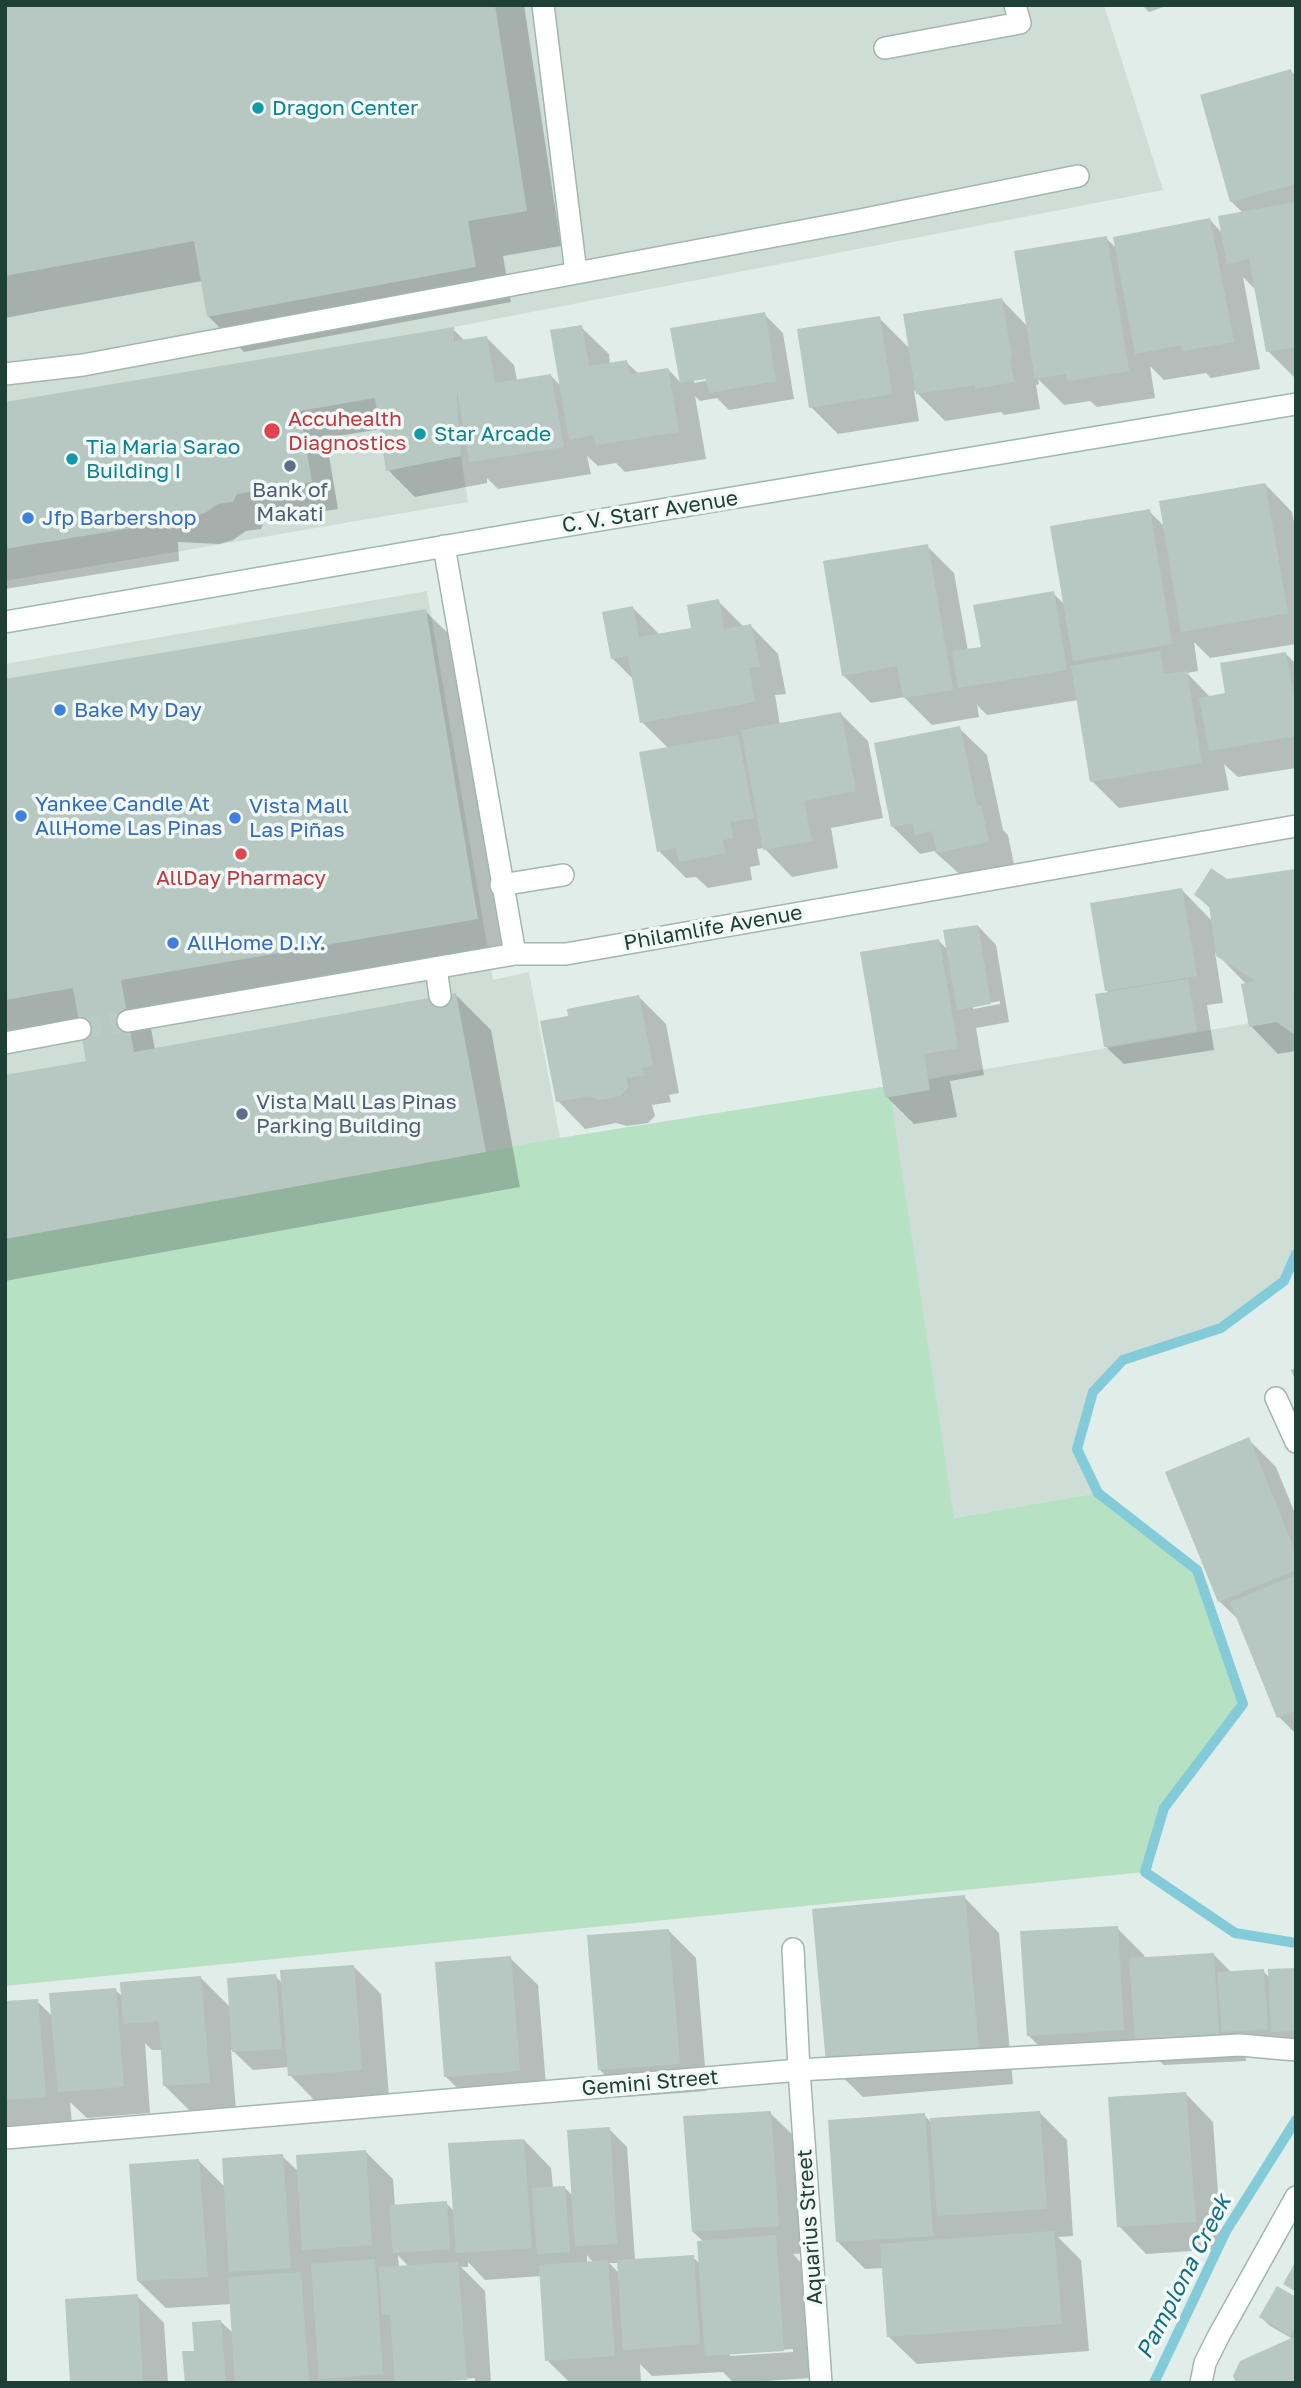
<!DOCTYPE html>
<html>
<head>
<meta charset="utf-8">
<style>
	body { margin:0 }
	#map { position:relative; width:1301px; height:2388px; overflow:hidden; background:#e1ede8; font-family:"Golos Text",sans-serif }
	canvas { display:block }
	.frame { position:absolute; inset:0; border:7px solid #1f4037; pointer-events:none }
</style>
</head>
<body>
<div id="map">
<canvas width="1301" height="2388"></canvas>
<div class="frame"></div>
</div>
<script>
const c = document.querySelector('canvas').getContext('2d');
c.lineJoin = 'round';
function fill(path, color) { c.fillStyle = color; c.fill(path, 'evenodd'); }
const shape = rows => new Path2D(rows.map(r => 'M' + r).join(''));
function stroke(path, color, width, dash) { c.strokeStyle = color; c.lineWidth = width; c.lineCap = dash ? 'butt' : 'round'; c.setLineDash(dash || []); c.stroke(path); }
function drawText(font, color, halo, rows, align = 'center') {
  c.font = font + ' "Golos Text",sans-serif'; c.lineWidth = 7; c.setLineDash([]); c.textBaseline = 'middle'; c.strokeStyle = halo; c.fillStyle = color; for (const [text, x, y, turn = 0] of rows) {
    c.save(); c.translate(x, y); c.rotate((+turn || 0) * Math.PI / 180); c.textAlign = isNaN(turn) ? turn : align; if (halo) c.strokeText(text, 0, 0); c.fillText(text, 0, 0); c.restore();
  }
}
const built = shape([
	[5,5,1104,5,1163,190,454,327,461,456,468,502,5,581],
	[427,591,493,980,529,972,560,1138,889,1086,1296,1015,1296,1254,1284,1281,1221,1328,1123,1360,1093,1392,1077,1449,1098,1493,954,1518,5,1666,5,664]
]);
const green = shape([
	[889,1086,954,1518,1098,1493,1197,1570,1243,1704,1164,1808,1145,1872,5,1986,5,1239,560,1138]
]);
const shadow = shape([
	[5,5,524,5,561,246,503,256,511,302,244,352,208,316,202,281,5,318],
	[1142,5,1169,5,1149,12],
	[1291,71,1296,77,1296,379,1268,351,1257,291,1243,277,1260,369,1211,378,1206,373,1164,380,1150,366,1155,398,1097,407,1090,401,1064,405,1038,379,1039,384,1036,385,1040,409,1004,415,1001,412,945,421,914,390,919,421,838,434,811,407,879,318,910,349,1002,300,1028,327,1106,238,1117,249,1210,220,1223,234,1243,213,1231,201],
	[764,314,783,333,794,399,729,410,717,398,700,401,695,396,706,459,625,472,616,463,598,466,587,456,591,474,498,489,487,478,487,483,415,497,388,470,381,429,326,438,338,509,264,521,261,529,246,531,233,540,219,544,178,542,179,561,5,589,5,403,453,329,465,341,486,337,514,365,517,381,551,376,561,386,581,327,609,354,610,365,626,362,639,374,668,369,681,383,673,329],
	[715,376,715,379,694,383,694,379],
	[1265,484,1292,512,1296,532,1296,644,1210,658,1194,642,1198,671,1187,673,1211,698,1227,695,1286,654,1296,664,1296,768,1238,777,1224,764,1229,790,1119,808,1092,781,1078,700,987,715,977,705,979,717,932,725,904,697,871,703,843,675,927,546,954,573,968,651,983,648,1053,593,1066,606,1149,511,1165,527],
	[718,601,744,627,751,626,778,654,786,694,775,695,780,725,841,714,868,741,883,818,831,828,838,868,792,877,764,848,757,849,760,865,750,867,752,880,708,888,696,877,686,878,659,851,669,749,642,722,634,680,612,658,633,608,660,635,693,629],
	[425,611,453,638,505,946,147,1007,155,1050,456,995,491,1030,520,1187,5,1281,5,1077,88,1062,80,1018,5,1031,5,681],
	[959,728,987,755,1003,830,1008,835,1015,869,966,880,934,851,920,854,893,827],
	[1294,871,1296,872,1296,1051,1278,1054,1251,1026,1247,985,1215,952,1223,1003,1207,1005,1214,1050,1124,1064,1105,1046,1110,994,1106,990,1182,890,1213,922,1212,910,1196,895,1227,881],
	[978,926,996,945,1009,1022,976,1028,984,1075,950,1081,957,1117,914,1124,887,1097,939,941,948,950],
	[1000,1001,1000,1004,973,1009,973,1006],
	[639,997,666,1024,679,1093,669,1095,671,1102,652,1105,655,1116,648,1123,627,1126,616,1123,585,1129,558,1101,570,1017],
	[1296,1368,1296,1382,1291,1370],
	[1249,1440,1276,1467,1296,1516,1296,1734,1279,1717,1240,1621,1219,1601],
	[964,1897,999,1933,1013,2084,863,2097,827,2062],
	[1117,1928,1144,1955,1145,1959,1214,1955,1231,1972,1263,1971,1270,1978,1296,1969,1296,2050,1245,2049,1246,2061,1164,2065,1150,2052,1056,2063,1028,2035],
	[669,1931,696,1958,707,2091,627,2097,600,2070],
	[510,1958,538,1985,547,2098,473,2103,445,2076],
	[353,1966,381,1994,389,2097,317,2103,290,2075,289,2067,253,2070,231,2049,236,2110,192,2113,165,2086,162,2050,152,2050,145,2043,150,2113,87,2118,70,2102,72,2124,5,2129,5,2003,37,2001,53,2017,115,1990,123,1997,200,1977,231,2008,275,1976,282,1983],
	[1186,2094,1213,2122,1222,2249,1146,2254,1119,2226],
	[1039,2112,1067,2140,1073,2236,1058,2237,1081,2260,1089,2351,917,2364,889,2337,884,2268,865,2269,838,2242,924,2115,932,2123],
	[770,2113,798,2140,805,2253,793,2254,803,2265,811,2378,734,2383,723,2372,652,2376,640,2364,641,2383,570,2383,547,2360,541,2276,485,2280,468,2262,468,2267,461,2267,485,2291,491,2383,458,2383,475,2382,475,2378,420,2383,186,2383,195,2352,221,2322,234,2334,231,2304,166,2308,138,2281,199,2161,226,2188,282,2156,299,2172,365,2151,393,2179,395,2207,446,2203,455,2212,524,2140,551,2168,553,2188,565,2188,573,2196,609,2129,627,2147,635,2260,693,2257,700,2264,704,2242,693,2232],
	[398,2255,409,2267,399,2268],
	[587,2255,591,2260,595,2263,587,2264],
	[609,2263,619,2263,620,2274],
	[793,2349,793,2352,730,2356,730,2353],
	[137,2296,164,2323,168,2383,72,2383],
	[1296,2299,1296,2383,1293,2339,1270,2326,1261,2317]
]);
const stream = shape([
	[1296,1254,1284,1281,1221,1328,1123,1360,1093,1392,1077,1449,1098,1493,1197,1570,1243,1704,1164,1808,1145,1872,1235,1933,1296,1943],
	[1154,2383,1226,2231,1296,2120]
]);
const building = shape([
	[5,5,495,5,527,211,468,221,476,267,207,317,194,241,5,276],
	[1291,69,1296,86,1296,184,1230,202,1200,95],
	[1296,202,1296,347,1266,352,1249,259,1227,264,1218,216],
	[1210,218,1234,342,1182,351,1181,345,1135,354,1113,237],
	[1107,236,1129,371,1068,381,1066,374,1035,379,1014,251],
	[1002,298,1012,357,1010,358,1014,382,975,389,975,385,916,394,903,314],
	[765,312,776,381,709,393,706,379,680,383,670,328],
	[880,316,892,394,809,408,797,329],
	[582,325,589,366,627,360,630,374,668,368,679,432,596,445,594,435,569,440,550,330],
	[454,327,454,341,487,336,495,383,551,374,564,447,469,462,457,392,461,456,386,471,375,398,300,411,312,482,237,494,233,502,218,504,205,513,191,517,174,518,157,514,143,517,144,526,5,549,5,402],
	[1265,483,1288,613,1181,632,1159,501],
	[1150,509,1172,644,1073,661,1050,526],
	[928,544,953,690,903,698,897,666,842,676,823,561],
	[1054,591,1067,670,958,688,952,651,981,647,973,605],
	[719,599,724,629,751,624,760,667,749,668,755,702,640,723,628,656,611,659,602,612,633,606,639,637,691,628,687,605],
	[426,609,478,919,121,980,134,1052,456,993,486,1152,5,1239,5,1075,86,1061,73,988,5,1000,5,679],
	[1160,651,1164,674,1187,671,1202,763,1090,782,1071,666],
	[1286,652,1296,710,1296,736,1209,751,1199,698,1225,693,1220,663],
	[841,712,856,791,804,801,812,841,763,850,741,730],
	[960,726,977,806,981,805,989,842,937,853,932,831,915,835,913,823,891,827,874,743],
	[738,735,754,818,730,822,733,838,723,840,725,853,679,862,676,848,657,852,639,752],
	[1211,868,1227,879,1295,869,1296,993,1293,993,1296,1030,1293,1034,1277,1022,1249,1027,1241,984,1256,981,1216,956,1209,905,1194,895],
	[1182,888,1197,976,1105,991,1090,903],
	[978,925,991,1004,957,1010,943,930],
	[939,939,958,1048,924,1054,930,1090,885,1098,860,952],
	[1188,979,1197,1031,1104,1047,1095,994],
	[639,995,653,1066,643,1068,644,1075,626,1078,628,1088,620,1096,599,1100,588,1096,556,1102,540,1021,568,1016,567,1009],
	[1249,1437,1296,1553,1296,1570,1218,1602,1165,1472],
	[1296,1575,1296,1710,1277,1718,1230,1602],
	[965,1895,979,2049,826,2063,812,1909],
	[1118,1926,1124,2030,1027,2036,1020,1931],
	[669,1929,680,2064,598,2070,587,1935],
	[1214,1953,1219,2034,1135,2039,1129,1958],
	[511,1956,520,2071,444,2077,435,1962],
	[354,1965,362,2070,288,2076,280,1970],
	[1296,1968,1296,2031,1271,2032,1268,1969],
	[1264,1969,1268,2029,1222,2032,1217,1972],
	[276,1974,282,2049,232,2052,227,1978],
	[201,1976,210,2083,163,2086,159,2021,123,2024,120,1982],
	[116,1988,124,2087,58,2092,49,1993],
	[38,1999,46,2097,5,2100,5,2001],
	[1186,2092,1196,2222,1117,2227,1108,2097],
	[771,2111,779,2226,692,2232,683,2116],
	[1040,2111,1047,2209,937,2216,930,2118],
	[925,2113,933,2236,836,2242,828,2120],
	[610,2127,617,2244,575,2246,567,2130],
	[524,2139,532,2248,456,2253,448,2143],
	[366,2150,372,2245,302,2250,296,2155],
	[283,2154,291,2268,229,2272,222,2158],
	[199,2159,208,2277,137,2281,129,2164],
	[565,2186,570,2252,537,2254,532,2188],
	[447,2201,450,2249,393,2253,389,2205],
	[1054,2231,1062,2324,887,2337,880,2244],
	[776,2235,784,2351,705,2356,697,2241],
	[694,2255,700,2344,623,2350,617,2260],
	[375,2259,383,2374,319,2379,311,2264],
	[608,2260,615,2356,545,2361,539,2265],
	[1296,2261,1296,2292,1283,2284],
	[458,2262,467,2380,395,2383,390,2315,382,2315,379,2267],
	[301,2272,309,2383,235,2383,228,2277],
	[1277,2286,1296,2297,1296,2327,1290,2336,1259,2317],
	[138,2294,143,2383,70,2383,65,2299],
	[221,2320,226,2383,185,2383,182,2351,194,2351,192,2322],
	[1296,2336,1296,2383,1236,2383,1233,2376,1240,2361]
]);
const streetTunnel = shape([
	[80,1029,128,1021]
]);
const lane = shape([
	[543,5,576,273],
	[885,48,1020,23,1015,5],
	[5,374,83,365,850,222,1078,176],
	[501,885,563,875],
	[436,968,440,996],
	[793,1949,799,2070]
]);
const street = shape([
	[444,546,515,954],
	[128,1021,515,954,566,954,1296,826],
	[5,1043,80,1029],
	[1276,1398,1296,1442],
	[799,2070,821,2383],
	[5,2138,799,2070,1240,2045,1296,2050],
	[1201,2383,1205,2363,1218,2337,1296,2197]
]);
const secondary = shape([
	[5,622,522,533,1296,404]
]);
const markers = [
	[258,108,7,"#0f9aa8"],
	[272,431,9,"#e0444e"],
	[420,434,7,"#0f9aa8"],
	[72,459,7,"#0f9aa8"],
	[290,466,7,"#5c6f8a"],
	[28,518,7,"#3f7fe0"],
	[60,710,7,"#3f7fe0"],
	[21,816,7,"#3f7fe0"],
	[235,818,7,"#3f7fe0"],
	[241,854,7,"#e0444e"],
	[173,943,7,"#3f7fe0"],
	[242,1114,7,"#5c6f8a"]
];
const cultureNames = [
	["Dragon Center",272,108],
	["Star Arcade",434,434],
	["Tia Maria Sarao",86,447],
	["Building I",86,471]
];
const healthNames = [
	["Accuhealth",288,419],
	["Diagnostics",288,443],
	["AllDay Pharmacy",241,878,"center"]
];
const serviceNames = [
	["Bank of",290,490],
	["Makati",290,514],
	["Vista Mall Las Pinas",256,1102,"left"],
	["Parking Building",256,1126,"left"]
];
const streetNames = [
	["C. V. Starr Avenue",650,512,-9],
	["Philamlife Avenue",713,928,-10],
	["Gemini Street",650,2083,-5],
	["Aquarius Street",810,2227,-94]
];
const shopNames = [
	["Jfp Barbershop",42,518],
	["Bake My Day",74,710],
	["Yankee Candle At",35,804],
	["AllHome Las Pinas",35,828],
	["Vista Mall",249,806],
	["Las Piñas",249,830],
	["AllHome D.I.Y.",187,943]
];
const waterNames = [
	["Pamplona Creek",1184,2277,-63]
];
fill(built, '#cfddd7');
fill(green, '#b7e1c3');
fill(shadow, '#0003');
stroke(stream, '#83cbd8', 10);
fill(building, '#b6c8c1');
stroke(streetTunnel, '#bacac5', 21, [21, 10]);
stroke(lane, '#a3b6af', 24);
stroke(street, '#a3b6af', 24);
stroke(secondary, '#9ebab0', 24);
stroke(lane, '#fff', 21);
stroke(street, '#fff', 21);
stroke(secondary, '#fff', 21);
for (const [x, y, r, color] of markers) { const dot = new Path2D(); dot.arc(x, y, r, 0, 2 * Math.PI); c.fillStyle = color; c.fill(dot); stroke(dot, '#f2f9f6', 2.5); }
drawText('21px', '#0d838f', '#f2f9f6', cultureNames, 'left');
drawText('21px', '#be3a42', '#f2f9f6', healthNames, 'left');
drawText('21px', '#4e5e75', '#f2f9f6', serviceNames);
drawText('21px', '#1f4037', '#f2f9f6', streetNames);
drawText('21px', '#366cbe', '#f2f9f6', shopNames, 'left');
drawText('italic 23px', '#136f82', '#f2f9f6', waterNames);
</script>
</body>
</html>
